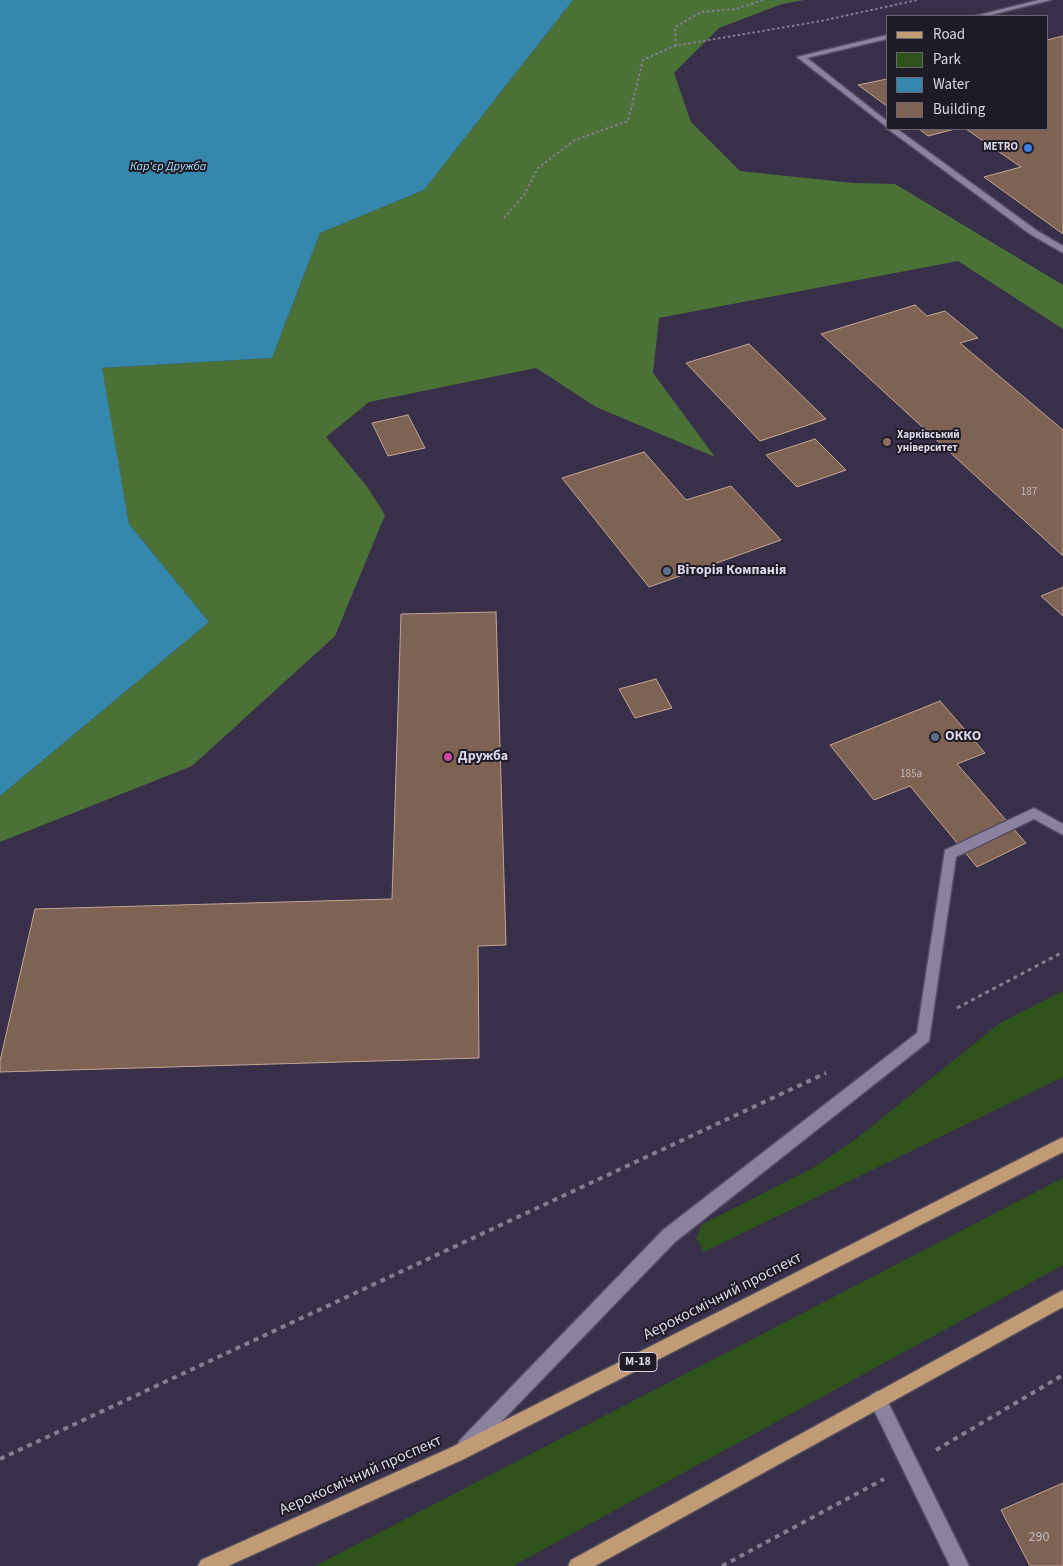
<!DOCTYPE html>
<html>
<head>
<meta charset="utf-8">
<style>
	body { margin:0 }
	#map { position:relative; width:1063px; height:1566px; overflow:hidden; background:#383049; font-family:"Source Sans 3",sans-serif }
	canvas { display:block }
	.legend { position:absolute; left:886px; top:15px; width:162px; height:115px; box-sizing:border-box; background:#1e1a26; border:1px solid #696572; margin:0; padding:6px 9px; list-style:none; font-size:15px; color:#dad6e5 }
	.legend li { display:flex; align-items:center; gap:10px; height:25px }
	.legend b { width:25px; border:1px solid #696572 }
</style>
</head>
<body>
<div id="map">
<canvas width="1063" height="1566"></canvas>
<ul class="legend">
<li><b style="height:6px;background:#c19b73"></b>Road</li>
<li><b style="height:14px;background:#2f521b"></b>Park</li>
<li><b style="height:14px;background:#3687ac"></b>Water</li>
<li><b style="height:14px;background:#7e6253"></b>Building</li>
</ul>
</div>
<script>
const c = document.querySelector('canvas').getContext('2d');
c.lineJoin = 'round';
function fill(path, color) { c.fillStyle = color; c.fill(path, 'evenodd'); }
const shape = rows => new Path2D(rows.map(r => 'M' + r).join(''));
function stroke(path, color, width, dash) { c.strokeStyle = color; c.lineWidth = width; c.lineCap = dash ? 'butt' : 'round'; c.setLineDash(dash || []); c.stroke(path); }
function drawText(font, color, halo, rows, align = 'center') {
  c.font = font + ' "Source Sans 3",sans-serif'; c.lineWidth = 4; c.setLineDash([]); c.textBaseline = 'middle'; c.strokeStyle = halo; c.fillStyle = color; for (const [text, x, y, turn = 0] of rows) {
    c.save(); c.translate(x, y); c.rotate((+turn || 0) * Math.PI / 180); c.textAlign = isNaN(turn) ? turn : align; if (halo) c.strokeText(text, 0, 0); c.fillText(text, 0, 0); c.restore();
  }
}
const green = shape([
	[1063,991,1063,1077,704,1252,697,1239,701,1225,813,1168,856,1139,1000,1023],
	[1063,1178,1063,1265,513,1566,315,1566]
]);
const forest = shape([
	[573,0,804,0,782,4,719,28,674,73,691,122,740,171,853,183,895,184,1063,285,1063,329,958,261,659,318,653,373,715,457,596,407,536,368,369,402,326,437,368,488,385,515,335,636,192,766,0,842,0,796,209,622,129,524,101,368,272,358,320,233,424,190]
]);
const water = shape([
	[0,0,573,0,424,190,320,233,272,358,102,368,129,524,209,622,0,796]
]);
const building = shape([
	[1063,36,1063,234,984,177,1021,167,966,129,1047,129,1047,40,1063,36],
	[887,79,887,106,858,85,887,79],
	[919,129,955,129,928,136,919,129],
	[915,305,927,316,945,311,978,338,960,343,1063,430,1063,556,821,334,915,305],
	[749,344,826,419,760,441,686,363,749,344],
	[408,415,425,448,388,456,372,423,408,415],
	[815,439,846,470,797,487,766,455,815,439],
	[644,452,686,500,731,486,781,540,649,587,562,478,644,452],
	[1063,587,1063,616,1041,596,1063,587],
	[496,612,506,945,478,946,479,1058,0,1072,0,1061,35,909,392,899,401,614,496,612],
	[656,679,672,708,635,718,619,689,656,679],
	[940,701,985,753,957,764,1026,843,977,867,910,786,874,800,830,745,940,701],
	[1063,1483,1063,1566,1030,1566,1001,1510,1063,1483]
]);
const pathFar2 = shape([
	[676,46,675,27,701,12,736,9,763,0],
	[504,218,524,195,538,168,575,140,628,121,643,60,674,46,821,21,917,0]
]);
const pathFar1 = shape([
	[957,1008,1063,952]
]);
const path = shape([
	[936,1450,1063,1375],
	[0,1459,826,1073],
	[722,1566,884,1479]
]);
const service = shape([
	[1039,0,1051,0,986,16,975,16,1039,0],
	[887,35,887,39,807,58,887,121,887,127,797,57,887,35],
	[888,129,897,129,1036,230,1063,246,1063,253,1030,234,888,129],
	[1034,808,1063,824,1063,835,1034,819,956,857,929,1041,675,1242,472,1452,466,1455,460,1452,457,1446,460,1440,663,1230,917,1033,945,850,1034,808]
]);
const minor = shape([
	[878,1391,884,1394,969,1566,950,1566,872,1406,869,1400,872,1394,878,1391]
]);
const primary = shape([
	[1063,1137,1063,1152,464,1459,228,1566,198,1566,201,1560,452,1447,1063,1137],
	[1063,1290,1063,1307,595,1566,568,1566,571,1560,1063,1290]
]);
const markers = [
	[1028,148,5,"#3f7fe0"],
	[887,442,5,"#8d6e63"],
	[667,571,5,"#5c6f8a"],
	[935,737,5,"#5c6f8a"],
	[448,757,5,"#d1479c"]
];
const farPoinames = [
	["METRO",1018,148],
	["Харківський",897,436,"left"],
	["університет",897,449,"left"]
];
const numberNames = [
	["187",1029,493],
	["185а",911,775]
];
const farWaternames = [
	["Кар'єр Дружба",168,167]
];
const shields = [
	[638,1362,38]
];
const shieldNames = [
	["М-18",638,1362]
];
const poiNames = [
	["Віторія Компанія",677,571],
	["ОККО",945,737],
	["Дружба",458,757]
];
const nearNumbernames = [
	["290",1039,1538]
];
const nearStreetnames = [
	["Аерокосмічний проспект",723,1297,-27],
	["Аерокосмічний проспект",361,1476,-24]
];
fill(green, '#2f521b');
fill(forest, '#4b7137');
fill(water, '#3687ac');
fill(building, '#7e6253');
stroke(building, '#c5a695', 1);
stroke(service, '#544d61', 3);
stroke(minor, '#544d61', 3);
stroke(primary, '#544d61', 3);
stroke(pathFar2, '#847e92', 2, [2.5, 2.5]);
stroke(pathFar1, '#847e92', 3, [4, 4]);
stroke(path, '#847e92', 4, [5, 5]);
fill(service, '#8b829f');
fill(minor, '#8b829f');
fill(primary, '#c19b73');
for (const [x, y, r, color] of markers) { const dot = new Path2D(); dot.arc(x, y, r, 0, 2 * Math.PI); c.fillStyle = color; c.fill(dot); stroke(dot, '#1e1a26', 2); }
drawText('bold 11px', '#dad6e5', '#1e1a26', farPoinames, 'right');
drawText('11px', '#c3b9c0', null, numberNames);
drawText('italic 12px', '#a2dffe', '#1e1a26', farWaternames);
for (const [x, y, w] of shields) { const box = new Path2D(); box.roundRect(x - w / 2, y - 9.5, w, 19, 4); c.fillStyle = '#1e1a26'; c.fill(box); stroke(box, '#dad6e5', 1); }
drawText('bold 12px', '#dad6e5', null, shieldNames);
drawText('bold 14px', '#dad6e5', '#1e1a26', poiNames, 'left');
drawText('14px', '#c3b9c0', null, nearNumbernames);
drawText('16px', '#dad6e5', '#1e1a26', nearStreetnames);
</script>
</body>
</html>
